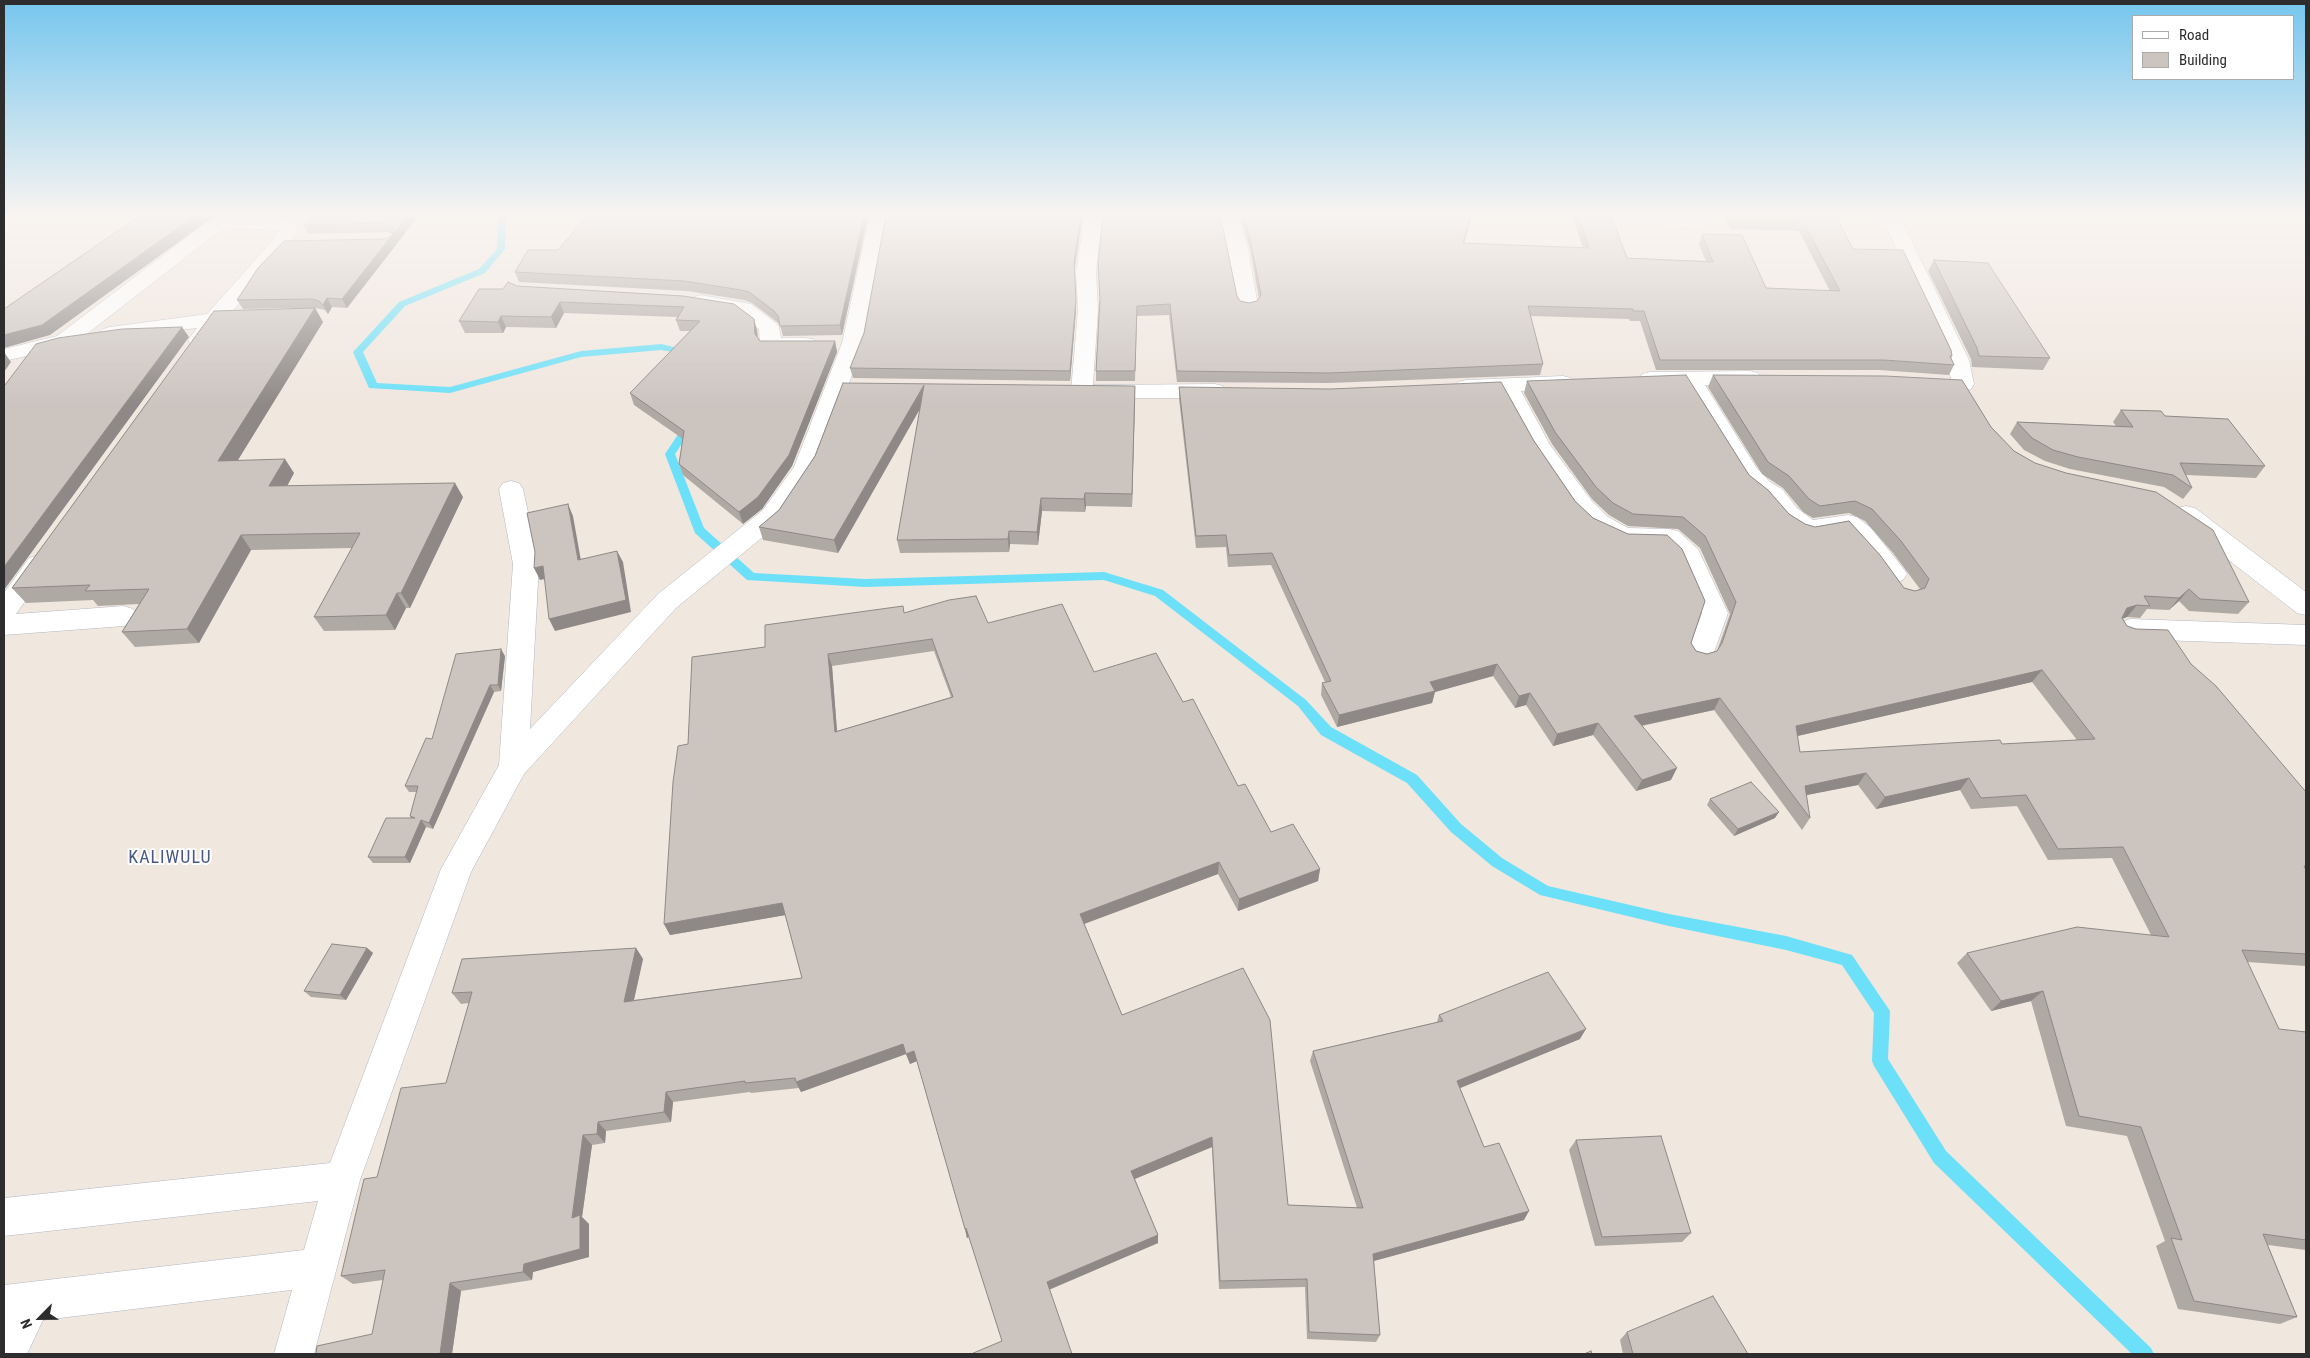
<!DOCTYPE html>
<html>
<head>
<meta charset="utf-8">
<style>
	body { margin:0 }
	#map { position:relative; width:2310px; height:1358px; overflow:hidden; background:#f0e7df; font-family:"Roboto Condensed",sans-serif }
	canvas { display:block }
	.frame { position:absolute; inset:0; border:5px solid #2d2d2d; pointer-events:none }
	.legend { position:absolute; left:2132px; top:15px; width:162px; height:65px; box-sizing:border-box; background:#fff; border:1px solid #ababab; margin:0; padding:6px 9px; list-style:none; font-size:15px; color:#2d2d2d }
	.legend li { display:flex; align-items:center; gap:10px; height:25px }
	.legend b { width:25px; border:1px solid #ababab }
	.north { position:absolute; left:15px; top:1293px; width:50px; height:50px; -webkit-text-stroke:4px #fff; paint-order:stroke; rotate:247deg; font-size:14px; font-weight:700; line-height:20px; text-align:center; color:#2d2d2d }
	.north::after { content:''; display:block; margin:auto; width:18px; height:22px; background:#2d2d2d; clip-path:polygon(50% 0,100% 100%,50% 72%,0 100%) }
</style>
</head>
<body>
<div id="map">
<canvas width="2310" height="1358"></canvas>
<div class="frame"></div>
<ul class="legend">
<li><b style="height:6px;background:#fff"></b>Road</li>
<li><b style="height:14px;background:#cbc4bf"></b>Building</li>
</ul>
<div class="north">N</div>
</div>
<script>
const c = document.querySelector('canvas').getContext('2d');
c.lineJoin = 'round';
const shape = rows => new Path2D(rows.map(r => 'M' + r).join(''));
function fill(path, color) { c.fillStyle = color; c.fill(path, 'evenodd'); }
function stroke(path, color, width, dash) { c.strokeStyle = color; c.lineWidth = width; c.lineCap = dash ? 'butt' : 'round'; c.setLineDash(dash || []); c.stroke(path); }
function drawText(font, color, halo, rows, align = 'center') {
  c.font = font + ' "Roboto Condensed",sans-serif'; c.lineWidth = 4; c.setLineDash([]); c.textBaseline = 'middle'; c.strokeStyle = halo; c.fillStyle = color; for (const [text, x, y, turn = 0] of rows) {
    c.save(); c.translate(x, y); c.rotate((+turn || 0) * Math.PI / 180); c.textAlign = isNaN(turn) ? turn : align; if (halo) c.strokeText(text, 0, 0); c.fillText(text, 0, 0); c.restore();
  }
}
const stream = shape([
	[498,215,506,215,505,249,485,273,405,306,363,352,377,383,450,387,581,351,661,344,690,351,690,355,661,350,581,357,450,393,369,388,353,352,355,350,399,302,479,269,497,249,498,215],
	[691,420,696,423,675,454,704,528,754,573,865,579,1104,572,1163,590,1306,700,1331,727,1417,775,1461,824,1502,858,1548,886,1669,914,1786,936,1852,955,1890,1011,1888,1059,1946,1151,2151,1348,2154,1354,2132,1354,1934,1163,1874,1066,1872,1061,1874,1013,1842,965,1786,950,1669,926,1540,895,1492,866,1451,832,1407,783,1321,735,1298,706,1155,596,1104,580,865,587,747,580,695,533,665,454,687,421,691,420]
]);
const minor = shape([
	[870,215,888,215,864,343,817,468,781,522,676,608,524,774,471,872,360,1180,314,1354,274,1354,292,1290,43,1320,27,1354,4,1354,4,1285,304,1250,318,1201,4,1236,4,1198,330,1163,441,869,499,765,513,564,499,489,503,483,511,481,519,483,523,489,539,564,530,729,658,594,763,510,794,467,842,343,870,215],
	[1085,215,1103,215,1096,272,1098,310,1093,385,1215,384,1223,386,1226,391,1223,396,1215,398,1098,398,1090,396,1082,398,1074,396,1071,391,1078,310,1076,272,1085,215],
	[1220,215,1238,215,1248,249,1258,306,1255,310,1248,312,1241,310,1238,306,1228,249,1220,215],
	[1611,215,1675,215,1700,218,1703,222,1700,226,1693,228,1620,221,1613,219,1611,215],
	[1881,215,1899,215,1969,360,1974,384,1971,389,1963,391,1955,389,1952,384,1947,360,1881,215],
	[232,216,281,218,295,222,298,229,288,246,231,313,236,318,233,322,221,325,207,345,199,346,191,345,188,340,197,328,110,339,103,337,99,333,103,329,110,327,207,314,273,240,278,230,232,228,217,233,79,340,76,345,4,361,4,349,57,336,203,225,216,219,232,216],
	[701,295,751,304,776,323,779,327,781,338,805,338,813,339,816,344,813,349,805,350,771,351,763,350,760,345,759,329,738,313,694,305,691,301,694,297,701,295],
	[1750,371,1758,373,1761,378,1758,383,1705,385,1756,467,1770,482,1782,489,1797,508,1813,520,1848,515,1857,517,1871,528,1903,568,1907,574,1903,580,1894,583,1885,580,1853,540,1843,532,1809,537,1800,535,1779,520,1764,501,1754,494,1739,477,1683,385,1650,386,1642,384,1639,379,1642,374,1650,372,1750,371],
	[1563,376,1571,378,1574,383,1571,388,1521,391,1550,445,1591,500,1608,517,1628,528,1669,529,1678,531,1698,549,1728,613,1711,661,1701,664,1691,661,1687,654,1702,613,1678,560,1663,545,1624,544,1590,529,1573,512,1532,452,1499,392,1466,394,1458,392,1455,387,1458,382,1466,380,1563,376],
	[2186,506,2195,508,2306,592,2306,615,2297,613,2177,520,2174,514,2177,508,2186,506],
	[38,555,47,558,51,564,16,614,124,606,133,609,137,616,133,623,124,626,4,635,4,593,29,558,38,555],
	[2130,619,2306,625,2306,645,2130,639,2121,636,2117,629,2121,622,2130,619]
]);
const wall = shape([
	[317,215,413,215,416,219,347,308,332,307,328,314,325,310,315,308,323,322,238,460,294,473,287,486,463,497,410,608,406,608,395,630,324,631,314,617,352,548,251,550,199,643,135,647,122,632,139,604,98,606,93,600,26,603,12,588,291,308,243,309,237,300,383,239,390,237,393,234,387,232,308,234,304,225],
	[588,215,869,215,842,335,783,336,780,325,777,322,752,303,744,300,687,291,519,282,515,272,558,250],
	[886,215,1085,215,1083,215,1074,272,1076,310,1070,381,853,378,850,368,864,333],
	[1239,215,1472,215,1464,243,1583,248,1572,215,1611,215,1627,258,1706,261,1699,244,1702,234,1766,288,1830,291,1799,231,1730,229,1723,215,1835,215,1853,249,1952,356,1951,358,1954,365,1949,375,1879,370,1656,370,1640,321,1630,321,1629,319,1530,316,1543,364,1540,375,1328,383,1177,382,1169,315,1137,316,1135,381,1096,381,1096,371,1099,301,1237,296,1240,301,1249,303,1257,301,1259,299,1250,249],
	[1934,260,2050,358,2043,370,1972,367,1971,359,1928,271],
	[517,286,683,296,757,330,758,338,760,341,835,341,837,352,792,466,762,509,743,524,683,475,679,464,683,439,634,405,630,393,690,331,680,331,676,320,677,317,564,313,556,328,506,327,503,333,465,333,459,321,503,289],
	[1713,375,1991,427,2014,451,2249,602,2238,614,2189,611,2179,601,2169,610,2147,609,2140,618,2127,617,2123,619,2127,626,2191,664,2306,792,2306,966,2247,962,2279,1029,2306,1032,2306,1250,2268,1245,2297,1317,2280,1324,2178,1309,2156,1246,2165,1241,2127,1136,2066,1126,2031,1001,1991,1011,1957,963,1967,953,2151,935,2112,858,2048,860,2017,806,1971,809,1960,790,1876,809,1858,785,1806,795,1810,818,1802,830,1714,710,1642,726,1671,780,1636,791,1593,735,1553,746,1526,705,1515,708,1493,676,1435,692,1432,703,1337,727,1321,695,1322,683,1325,682,1271,565,1228,567,1226,547,1196,548,1179,399,1179,387,1534,441,1575,501,1691,643,1696,651,1707,654,1717,651,1730,614,1700,548,1678,529,1628,526,1609,515,1592,499,1552,444,1524,393,1527,381,1749,475,1789,514,1904,588,1915,591,1920,589,1893,553,1865,521,1849,513,1813,518,1803,512,1783,488,1762,474,1708,387],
	[2032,682,2077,740,2002,744,1800,752,1797,736],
	[843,383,1135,386,1132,507,1086,506,1085,512,1042,511,1038,545,1010,544,1009,552,900,553,897,540,920,409,838,553,763,540,759,527,779,510,815,456],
	[2121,410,2165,416,2265,466,2256,478,2186,475,2192,488,2183,499,2164,487,2070,469,2045,461,2024,450,2010,434,2017,422,2116,426,2113,422],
	[904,613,988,623,1094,672,1183,702,1238,786,1271,832,1320,869,1318,881,1238,911,1218,874,1084,924,1122,1015,1288,1205,1357,1208,1310,1061,1313,1051,1437,1022,1439,1015,1580,1039,1460,1088,1484,1147,1524,1220,1374,1261,1380,1335,1376,1342,1307,1339,1305,1287,1219,1289,1212,1147,1135,1179,1158,1235,1158,1243,1049,1290,1002,1341,969,1237,967,1238,965,1229,917,1061,910,1064,906,1054,801,1092,799,1088,751,1093,750,1092,673,1102,671,1122,606,1131,605,1143,592,1145,582,1217,589,1224,589,1257,533,1272,532,1280,461,1291,452,1354,316,1354,372,1334,383,1280,353,1284,341,1276,377,1177,446,1083,469,1003,461,1004,452,993,636,948,643,959,634,1000,802,978,785,915,670,935,664,924,688,744,765,647],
	[934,651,951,697,837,731,832,666],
	[505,656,501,691,494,692,433,829,426,827,410,863,373,863,368,857,411,818,410,816,417,792,409,792,405,786,432,739],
	[1710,799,1775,818,1734,836,1707,805],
	[367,948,373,953,346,1000,311,997,304,991],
	[1576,1140,1691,1233,1682,1242,1595,1246,1569,1150],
	[1627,1332,1748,1354,1623,1354,1620,1340]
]);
const shadedWall = shape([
	[196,215,216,215,50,335,4,348,4,335],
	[406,215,413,215,416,219,347,308,342,299,407,216],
	[864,215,868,215,842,335,840,325],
	[1081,215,1083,215,1074,272,1074,262],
	[1471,215,1472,215,1461,254,1463,243],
	[327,298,332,307,328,314,323,305],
	[1076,300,1076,310,1070,381,1070,371],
	[560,302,564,313,556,328,551,317],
	[315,308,323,322,228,476,218,461],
	[501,316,506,327,503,333,498,322],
	[754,319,757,330,758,345,755,334],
	[182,327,189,337,4,590,4,567],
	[835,341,837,352,792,466,762,509,743,524,739,512],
	[4,352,11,362,4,372],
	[924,385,926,398,838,553,834,540],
	[1135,386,1135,399,1132,507,1132,494],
	[285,459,294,473,279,501,269,486],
	[455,483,463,497,410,608,401,593],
	[1085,493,1086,506,1085,512,1084,499],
	[1041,498,1042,511,1038,545,1037,532],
	[568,504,573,516,583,572,578,560],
	[1009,531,1010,544,1009,552,1008,539],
	[241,535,251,550,199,643,187,629],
	[617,551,623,562,631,612,555,631,549,619],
	[543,566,549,578,540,580,534,568],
	[2189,589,2179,601,2169,610,2179,598],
	[397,593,406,608,395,630,386,615],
	[2137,605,2127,617,2117,620,2127,608],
	[501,649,505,656,501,691,498,685],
	[828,654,832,666,838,744,835,732],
	[1497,664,1493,676,1435,692,1432,703,1337,727,1339,715,1430,682],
	[2042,670,2032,682,1789,738,1796,726],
	[490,685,494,692,433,829,429,823],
	[1530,693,1526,705,1515,708,1519,696],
	[1720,698,1714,710,1629,728,1634,716],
	[1598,723,1593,735,1553,746,1557,734],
	[1677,768,1671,780,1636,791,1642,780],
	[1866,773,1858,785,1797,797,1805,786],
	[1969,778,1960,790,1876,809,1885,797],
	[1779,812,1775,818,1734,836,1738,829],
	[421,820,426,827,410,863,405,857],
	[1219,862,1218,874,1081,925,1080,914],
	[1320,869,1318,881,1238,911,1239,899],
	[782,903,786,915,670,935,664,924],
	[367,948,373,953,346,1000,340,995],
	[636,948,643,959,631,1013,624,1002],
	[2043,991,2031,1001,1991,1011,2001,1001],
	[1586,1029,1580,1039,1453,1091,1457,1081],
	[903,1044,906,1054,801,1092,796,1082],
	[914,1051,917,1061,910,1064,906,1054],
	[666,1092,673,1102,671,1122,664,1112],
	[598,1122,606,1131,605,1143,597,1134],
	[583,1135,592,1145,582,1217,589,1224,589,1257,533,1272,532,1280,523,1272,524,1264,572,1218],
	[1212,1137,1212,1147,1132,1180,1131,1171],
	[1529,1211,1524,1220,1370,1262,1373,1254],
	[966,1228,969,1237,967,1238,965,1229],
	[1158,1235,1158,1243,1048,1290,1047,1282],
	[450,1283,461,1291,452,1354,440,1354]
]);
const building = shape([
	[141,215,196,215,42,325,4,335,4,309,141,215],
	[317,215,408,215,342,299,327,298,323,305,319,301,312,299,237,300,258,268,284,241,383,239,390,237,394,232,391,226,383,223,304,225,317,215],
	[588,215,864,215,840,325,780,326,778,316,774,311,749,292,741,290,684,281,515,272,528,250,558,250,588,215],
	[886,215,1081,215,1074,262,1076,300,1070,371,850,368,864,333,886,215],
	[1103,215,1220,215,1237,296,1240,301,1249,303,1257,301,1261,295,1250,239,1243,215,1471,215,1463,243,1589,248,1578,215,1611,215,1627,258,1713,262,1702,234,1742,235,1766,288,1840,291,1803,221,1733,219,1731,215,1835,215,1853,249,1903,250,1951,350,1952,356,1950,356,1954,365,1884,360,1660,360,1644,311,1633,311,1633,309,1528,306,1543,364,1329,373,1177,371,1170,304,1137,306,1135,371,1096,371,1100,300,1098,262,1103,215],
	[1934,260,1988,263,2050,358,1979,356,1977,348,1934,260],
	[508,282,517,286,683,296,734,304,754,319,755,334,760,341,835,341,789,455,758,497,739,512,679,464,684,431,630,393,700,321,676,320,684,307,560,302,551,317,501,316,498,322,459,321,479,289,503,289,508,282],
	[315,308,218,461,285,459,269,486,455,483,401,593,397,593,386,615,314,617,360,533,241,535,187,629,122,632,149,589,85,591,90,585,12,588,214,311,315,308],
	[182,327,4,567,4,385,5,385,36,344,58,338,122,329,182,327],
	[1686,375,1749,475,1768,490,1789,514,1805,524,1815,527,1849,521,1880,555,1904,588,1915,591,1925,588,1929,579,1901,541,1872,509,1855,501,1820,506,1809,499,1789,476,1768,462,1713,375,1885,376,1962,380,1991,427,2014,451,2035,463,2066,473,2156,492,2213,530,2249,602,2200,599,2189,589,2179,598,2144,596,2150,606,2137,605,2127,608,2122,618,2127,626,2136,629,2168,630,2191,664,2216,686,2306,792,2306,866,2304,866,2306,870,2306,954,2242,950,2279,1029,2306,1032,2306,1240,2263,1234,2297,1317,2194,1301,2171,1238,2182,1240,2141,1127,2079,1116,2043,991,2001,1001,1967,953,2077,927,2169,937,2123,847,2058,849,2026,795,1981,798,1969,778,1885,797,1866,773,1805,786,1810,818,1720,698,1634,716,1677,768,1642,780,1598,723,1557,734,1530,693,1519,696,1497,664,1430,682,1435,691,1339,715,1322,683,1331,681,1272,553,1229,555,1226,535,1196,536,1179,387,1330,389,1501,382,1534,441,1575,501,1593,518,1628,534,1667,535,1682,549,1705,601,1691,643,1696,651,1707,654,1717,651,1722,643,1736,602,1705,536,1683,517,1633,514,1613,503,1596,487,1555,432,1527,381,1686,375],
	[2042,670,2095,739,2002,744,2000,740,1800,752,1796,726,2042,670],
	[843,383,1135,386,1132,494,1085,493,1084,499,1041,498,1037,532,1009,531,1008,539,897,540,924,385,834,540,759,527,779,510,815,456,843,383],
	[2121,410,2161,411,2165,416,2228,419,2265,466,2180,463,2192,488,2173,475,2078,457,2053,450,2032,438,2017,422,2133,427,2121,410],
	[568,504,578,560,617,551,626,600,549,619,543,566,534,568,535,552,527,513,568,504],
	[976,596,988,623,1062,604,1094,672,1156,653,1183,702,1193,699,1238,786,1245,784,1271,832,1293,824,1320,869,1239,899,1219,862,1080,914,1122,1015,1243,968,1270,1020,1288,1205,1363,1208,1313,1051,1443,1021,1439,1015,1548,972,1586,1029,1457,1081,1484,1147,1499,1143,1529,1211,1373,1254,1380,1335,1309,1332,1307,1279,1220,1281,1212,1137,1131,1171,1158,1235,1047,1282,1072,1354,971,1354,1002,1341,966,1228,965,1229,914,1051,906,1054,903,1044,796,1082,795,1078,745,1083,745,1081,666,1092,664,1112,598,1122,597,1134,583,1135,572,1218,580,1215,580,1249,524,1264,523,1272,450,1283,440,1354,316,1354,317,1346,372,1334,385,1270,341,1276,364,1179,377,1177,401,1088,446,1083,472,992,452,993,462,959,636,948,624,1002,802,978,782,903,664,924,673,782,678,746,688,744,692,657,765,647,765,625,903,606,904,613,949,600,976,596],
	[932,639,953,697,835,732,828,654,932,639],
	[501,649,498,685,490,685,429,823,421,820,405,857,368,857,386,818,415,818,410,816,418,786,405,786,426,738,432,739,456,654,501,649],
	[1751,782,1779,812,1738,829,1710,799,1751,782],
	[332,944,367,948,340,995,304,991,332,944],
	[1661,1136,1691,1233,1602,1237,1576,1140,1661,1136],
	[1713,1296,1748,1354,1633,1354,1627,1332,1713,1296],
	[1591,1351,1592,1354,1584,1354,1591,1351]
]);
const quarterNames = [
	["KALIWULU",170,858]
];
fill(stream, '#6ce0f8');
stroke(minor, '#b3b7c2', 1);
fill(minor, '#fff');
fill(wall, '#afa9a4');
fill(shadedWall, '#8e8986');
fill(building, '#cbc4bf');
stroke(building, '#8e8986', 1);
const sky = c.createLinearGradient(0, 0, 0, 405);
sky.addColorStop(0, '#76c6ee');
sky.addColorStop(0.53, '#f8f4f1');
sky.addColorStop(1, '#f8f4f100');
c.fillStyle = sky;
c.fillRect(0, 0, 2310, 405);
c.letterSpacing = '1px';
drawText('18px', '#495983', '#fff', quarterNames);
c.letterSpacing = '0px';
</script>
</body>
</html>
